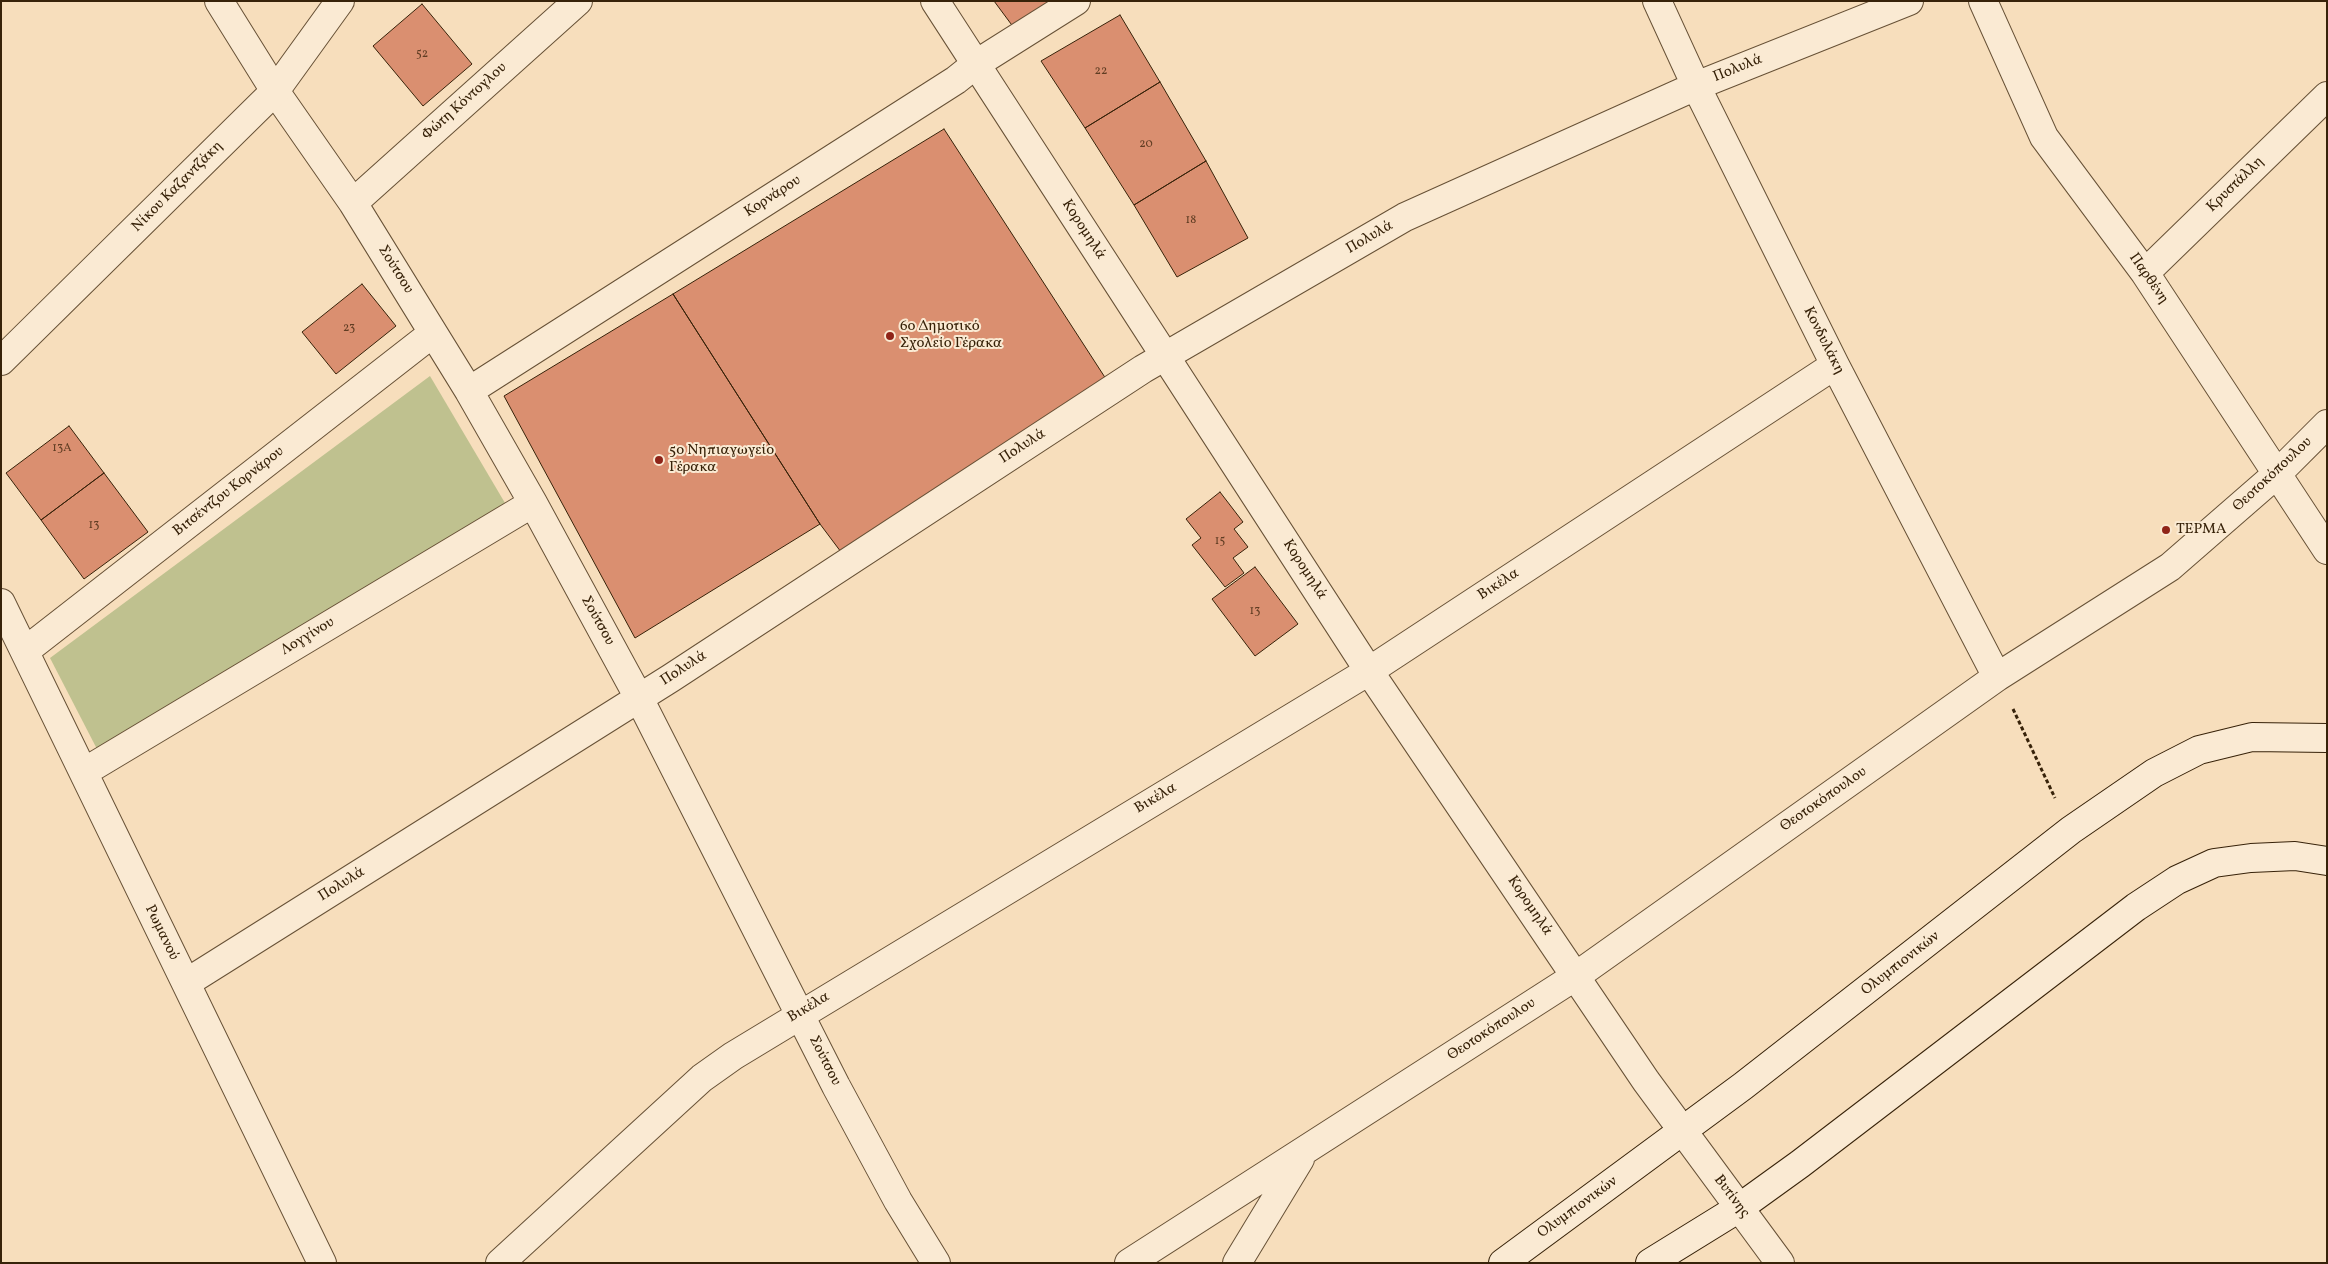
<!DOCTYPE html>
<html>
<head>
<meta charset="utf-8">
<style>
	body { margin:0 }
	#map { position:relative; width:2328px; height:1264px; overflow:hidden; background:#f7debc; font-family:Vollkorn,serif }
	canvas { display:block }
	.frame { position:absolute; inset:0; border:2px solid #372209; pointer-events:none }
</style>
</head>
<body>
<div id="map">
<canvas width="2328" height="1264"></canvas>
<div class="frame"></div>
</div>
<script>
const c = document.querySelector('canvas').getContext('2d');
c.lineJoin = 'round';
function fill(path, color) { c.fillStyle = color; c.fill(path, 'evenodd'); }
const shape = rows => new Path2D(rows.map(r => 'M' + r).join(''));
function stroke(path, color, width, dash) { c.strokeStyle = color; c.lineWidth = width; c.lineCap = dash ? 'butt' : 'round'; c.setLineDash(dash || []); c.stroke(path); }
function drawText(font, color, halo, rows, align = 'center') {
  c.font = font + ' Vollkorn,serif'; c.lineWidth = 4; c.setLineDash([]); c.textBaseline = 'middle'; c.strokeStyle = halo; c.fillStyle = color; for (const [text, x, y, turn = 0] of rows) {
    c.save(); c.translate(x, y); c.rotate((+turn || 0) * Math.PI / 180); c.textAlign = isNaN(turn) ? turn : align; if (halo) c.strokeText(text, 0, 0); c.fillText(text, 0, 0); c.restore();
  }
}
const green = shape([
	[430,376,505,503,98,751,50,658]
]);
const building = shape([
	[994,1,1062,1,1017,32,994,1],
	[422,4,472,64,423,106,373,46,422,4],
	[1120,15,1160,82,1085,128,1041,61,1120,15],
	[1160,82,1206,161,1134,205,1085,128,1160,82],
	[944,129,1106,379,841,552,820,524,673,294,944,129],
	[1206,161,1248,238,1177,277,1134,205,1206,161],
	[362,284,396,326,336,374,302,332,362,284],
	[673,294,820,524,635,638,504,396,673,294],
	[69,426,104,473,41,520,6,473,69,426],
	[104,473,148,532,84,579,41,520,104,473],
	[1220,492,1243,522,1234,529,1248,547,1233,558,1244,573,1225,587,1192,545,1201,538,1186,519,1220,492],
	[1255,567,1298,624,1255,656,1212,599,1255,567]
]);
const path = shape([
	[2013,709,2055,798]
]);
const minor = shape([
	[219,1,275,91,353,203,469,391,533,503,639,698,836,1086,898,1201,936,1263],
	[1657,1,1696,86,1835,365,1997,677],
	[1983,1,2044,137,2145,273,2327,550],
	[353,203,578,1],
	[2145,273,2327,96],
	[469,391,956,80,976,64,1076,1],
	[1,603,322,1263],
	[25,651,433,333],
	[84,772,533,503],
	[186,983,671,678,1143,369,1405,217,1696,86,1909,1],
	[500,1263,702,1078,733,1056,1369,671,1835,365],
	[1129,1263,1576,976,1997,677,2170,567,2278,473,2327,424],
	[1237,1263,1300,1159]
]);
const tertiary = shape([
	[935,1,1369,671,1646,1081,1780,1263],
	[1,361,275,91,340,1]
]);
const secondary = shape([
	[1503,1263,1743,1086,2071,830,2154,773,2199,750,2252,737,2327,738],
	[1650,1263,1739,1208,1800,1164,2136,907,2177,880,2214,863,2251,858,2295,856,2327,861]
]);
const markers = [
	[890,336,5,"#8f2418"],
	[659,460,5,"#8f2418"],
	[2166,530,5,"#8f2418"]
];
const numberNames = [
	["52",422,55],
	["22",1101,72],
	["20",1146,145],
	["18",1191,221],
	["23",349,329],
	["13Α",62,449],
	["13",94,526],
	["15",1220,542],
	["13",1255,612]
];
const streetNames = [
	["Πολυλά",1738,69,-22],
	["Φώτη Κόντογλου",465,102,-42],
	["Κρυστάλλη",2236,185,-44],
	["Νίκου Καζαντζάκη",178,187,-45],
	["Κορνάρου",773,197,-33],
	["Κορομηλά",1083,230,57],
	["Πολυλά",1370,238,-30],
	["Σούτσου",395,270,58],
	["Παρθένη",2148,279,55],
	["Κονδυλάκη",1823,341,63],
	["Πολυλά",1023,447,-33],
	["Θεοτοκόπουλου",2273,475,-43],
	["Βιτσέντζου Κορνάρου",229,492,-38],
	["Κορομηλά",1304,570,57],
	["Βικέλα",1499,585,-33],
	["Σούτσου",597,621,61],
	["Λογγίνου",308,637,-31],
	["Πολυλά",684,669,-33],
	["Βικέλα",1156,799,-31],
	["Θεοτοκόπουλου",1824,800,-35],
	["Πολυλά",342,885,-32],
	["Κορομηλά",1529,906,56],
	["Ρωμανού",161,933,64],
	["Ολυμπιονικών",1901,964,-38],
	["Βικέλα",809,1008,-31],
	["Θεοτοκόπουλου",1492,1030,-33],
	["Σούτσου",824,1061,63],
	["Βυτίνης",1731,1197,53],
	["Ολυμπιονικών",1578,1208,-36]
];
const poiNames = [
	["6ο Δημοτικό",900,327],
	["Σχολείο Γέρακα",900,344],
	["5ο Νηπιαγωγείο",669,451],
	["Γέρακα",669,468],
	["ΤΕΡΜΑ",2176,530]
];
fill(green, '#bfc18f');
fill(building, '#da8f70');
stroke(building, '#372209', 1);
stroke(minor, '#675136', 30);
stroke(tertiary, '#675136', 30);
stroke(secondary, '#372209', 30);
stroke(path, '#372209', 3, [4, 2.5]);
stroke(minor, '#faead3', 28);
stroke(tertiary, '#faead3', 28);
stroke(secondary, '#faead3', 28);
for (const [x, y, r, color] of markers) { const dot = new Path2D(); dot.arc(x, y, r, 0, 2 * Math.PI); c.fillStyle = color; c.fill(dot); stroke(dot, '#faead3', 2); }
drawText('12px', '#603d23', null, numberNames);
drawText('15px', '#372209', '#faead3', streetNames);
drawText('15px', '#372209', '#faead3', poiNames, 'left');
</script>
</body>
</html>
